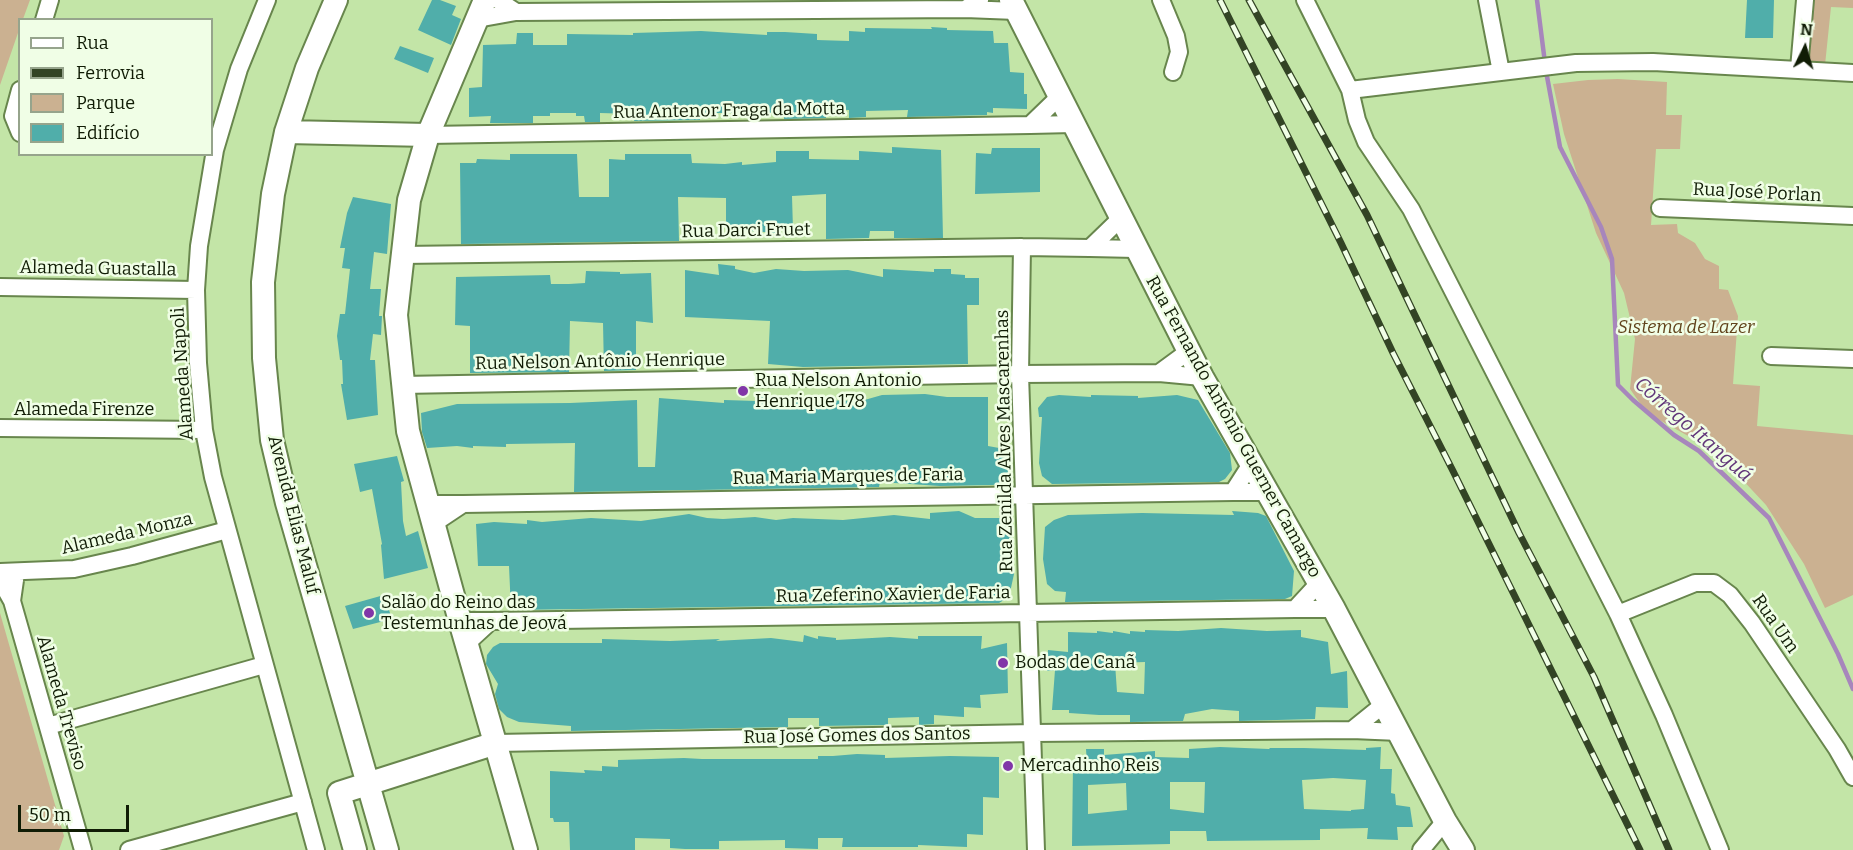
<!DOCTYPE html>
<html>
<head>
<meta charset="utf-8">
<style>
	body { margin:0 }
	#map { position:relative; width:1853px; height:850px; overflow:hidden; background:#c3e5a7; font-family:Bitter,serif }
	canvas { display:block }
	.legend { position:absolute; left:18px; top:18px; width:195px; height:138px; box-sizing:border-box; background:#f0fee6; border:2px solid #96a48c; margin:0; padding:8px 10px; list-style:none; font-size:18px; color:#101c05 }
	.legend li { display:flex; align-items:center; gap:12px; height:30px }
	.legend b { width:30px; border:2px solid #96a48c }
	.north { position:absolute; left:1775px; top:18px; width:60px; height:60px; -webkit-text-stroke:4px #f0fee6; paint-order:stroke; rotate:5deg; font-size:16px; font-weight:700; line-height:24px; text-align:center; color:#101c05 }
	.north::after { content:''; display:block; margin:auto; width:21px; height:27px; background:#101c05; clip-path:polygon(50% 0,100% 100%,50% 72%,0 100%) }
	.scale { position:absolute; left:18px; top:805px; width:111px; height:27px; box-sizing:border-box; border:3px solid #101c05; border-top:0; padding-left:8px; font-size:18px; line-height:21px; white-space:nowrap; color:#101c05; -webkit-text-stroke:4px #f0fee6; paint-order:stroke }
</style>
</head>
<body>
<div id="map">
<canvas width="1853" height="850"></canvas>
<ul class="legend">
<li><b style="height:8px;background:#fff"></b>Rua</li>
<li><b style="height:8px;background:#334425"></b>Ferrovia</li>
<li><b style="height:16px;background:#cbb191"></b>Parque</li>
<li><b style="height:16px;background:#50aeaa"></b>Edifício</li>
</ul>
<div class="north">N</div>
<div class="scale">50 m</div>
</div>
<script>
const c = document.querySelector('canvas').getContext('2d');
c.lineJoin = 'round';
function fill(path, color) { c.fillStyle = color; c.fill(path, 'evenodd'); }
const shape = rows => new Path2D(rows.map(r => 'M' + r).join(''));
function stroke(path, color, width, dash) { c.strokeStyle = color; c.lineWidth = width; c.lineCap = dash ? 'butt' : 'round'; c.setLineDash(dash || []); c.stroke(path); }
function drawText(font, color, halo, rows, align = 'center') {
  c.font = font + ' Bitter,serif'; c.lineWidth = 5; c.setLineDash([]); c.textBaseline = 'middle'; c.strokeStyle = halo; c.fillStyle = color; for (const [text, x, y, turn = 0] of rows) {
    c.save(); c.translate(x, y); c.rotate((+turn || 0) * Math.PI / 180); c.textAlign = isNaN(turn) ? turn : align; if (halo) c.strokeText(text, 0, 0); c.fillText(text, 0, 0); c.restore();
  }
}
const green = shape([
	[0,0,30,0,23,19,20,20,19,30,0,85],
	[1814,0,1853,0,1853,8,1831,7,1825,65,1808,64],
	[1618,79,1667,82,1666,115,1682,115,1680,149,1656,149,1651,225,1677,224,1678,233,1695,243,1705,259,1719,266,1719,289,1728,290,1738,316,1733,384,1760,386,1757,426,1853,435,1853,595,1825,608,1804,564,1766,505,1724,460,1690,437,1647,413,1630,389,1635,339,1624,293,1596,233,1564,134,1553,84,1588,80],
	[0,613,64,836,59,850,0,850]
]);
const stream = shape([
	[1537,0,1545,63],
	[1546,71,1560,147,1601,227,1612,259,1618,385,1633,400,1674,435,1699,451,1769,518,1838,654,1853,689]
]);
const building = shape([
	[432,0,440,0,456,6,452,15,461,19,451,45,418,30],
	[1747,0,1774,0,1773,38,1745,38],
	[931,27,947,28,947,30,993,31,994,43,1008,43,1010,72,1024,73,1024,94,1027,94,1027,109,993,108,993,113,987,112,987,115,907,117,908,110,866,111,866,117,849,118,849,110,825,109,826,118,784,119,784,113,700,113,700,120,634,121,634,114,600,113,600,122,585,122,584,116,576,116,576,113,550,113,550,116,533,116,533,123,490,123,491,116,469,117,469,88,482,87,483,45,516,44,517,33,533,33,533,45,567,45,567,34,633,35,633,33,701,31,767,35,767,32,785,32,817,34,817,40,849,41,849,31,865,32,865,28,932,29],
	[400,46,434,58,428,73,394,59],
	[892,147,941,150,943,238,894,238,894,231,870,231,869,238,826,239,826,194,792,196,793,230,776,230,776,233,726,229,726,198,678,197,679,241,461,244,460,163,476,163,477,159,510,160,510,154,577,154,579,197,609,197,609,159,625,160,625,154,691,154,692,163,725,164,742,162,742,165,776,162,776,151,809,151,809,159,859,160,859,151,892,153],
	[992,148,1040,148,1040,192,975,194,976,153,991,154],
	[353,197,391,204,387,254,374,252,370,289,381,289,379,316,382,316,381,335,373,334,370,360,375,360,378,415,347,420,341,384,343,384,342,360,340,360,337,336,340,314,345,314,350,269,342,268,345,248,340,248,347,213],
	[718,264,735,266,735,269,754,273,776,269,804,271,848,270,883,277,883,269,934,272,934,269,951,269,951,274,965,275,965,278,979,278,979,305,967,305,968,364,803,367,768,364,770,321,685,317,685,270,719,275],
	[586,271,620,272,620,274,651,273,653,323,636,321,636,370,604,371,603,323,570,321,569,372,470,373,470,326,455,325,456,277,550,275,551,284,569,284,585,283],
	[925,394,947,397,988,397,988,446,1010,450,1007,481,993,485,940,486,880,482,879,487,574,492,575,443,506,444,506,447,473,446,473,448,457,446,427,448,422,432,421,413,457,404,570,403,637,400,638,467,655,467,659,398,724,403,724,400,757,401,757,396,806,400,861,401,882,395],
	[1059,395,1091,397,1091,395,1138,396,1138,398,1177,395,1198,400,1230,453,1232,470,1225,479,1219,482,1052,484,1042,476,1039,463,1042,417,1039,417,1038,408,1047,397],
	[397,456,404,481,401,482,403,521,406,536,418,531,428,568,384,579,381,545,382,544,372,489,360,492,354,464],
	[959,511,975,518,1000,518,1010,525,1012,535,1014,574,1009,597,999,603,511,610,509,566,478,566,476,524,494,522,527,524,527,520,542,522,591,518,641,521,689,514,707,518,723,519,755,517,776,520,793,518,843,520,894,515,930,519,930,513],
	[1232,511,1258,513,1266,516,1294,571,1292,596,1285,599,1065,602,1066,592,1055,591,1047,584,1043,559,1045,527,1054,520,1068,515,1142,513,1234,515],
	[384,595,392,619,353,629,345,606],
	[1221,628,1267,631,1301,630,1301,637,1328,642,1331,674,1347,671,1348,708,1316,707,1315,719,1239,721,1239,711,1212,709,1185,714,1183,721,1130,722,1130,715,1099,715,1069,713,1069,710,1052,710,1055,670,1047,671,1048,650,1068,652,1068,632,1097,633,1097,631,1113,633,1113,631,1130,634,1130,631,1145,632,1145,630,1178,631],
	[1145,662,1144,694,1117,692,1115,663],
	[804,635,818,639,818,636,836,638,836,640,890,637,918,639,918,636,982,636,981,649,1007,643,1008,693,980,695,981,708,964,707,964,717,934,715,934,724,919,725,919,717,888,718,888,725,819,726,819,718,788,718,788,727,571,731,571,726,519,722,507,717,499,709,495,694,498,684,486,664,487,655,493,647,500,643,602,643,602,639,670,641,720,639,716,641,771,638,803,642],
	[1220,747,1269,749,1270,748,1304,748,1366,750,1366,748,1381,747,1380,769,1392,769,1391,793,1395,794,1396,805,1410,807,1413,827,1397,827,1398,840,1367,839,1368,828,1320,829,1320,840,1207,841,1206,831,1170,831,1170,844,1072,846,1073,765,1087,764,1086,749,1104,749,1104,755,1155,751,1155,757,1189,758,1189,749],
	[1333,778,1366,780,1364,809,1351,810,1351,811,1304,809,1302,780],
	[1170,782,1205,782,1204,813,1170,809],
	[1126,783,1127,810,1088,814,1088,785],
	[857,754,885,755,885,758,950,756,999,757,999,798,983,797,983,835,967,834,967,847,918,845,918,847,842,847,843,838,818,838,818,849,785,848,785,840,719,841,719,849,685,849,670,848,670,839,635,838,635,850,570,850,569,822,554,822,553,818,550,818,550,771,585,773,584,770,602,771,602,766,618,767,618,760,684,758,702,759,818,759,818,756,833,756]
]);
const street = shape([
	[267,0,239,69,215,150,199,246,196,290,198,363,204,430,213,477,316,850],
	[980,0,965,9,1016,11],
	[1161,0,1176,36,1179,52,1173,72],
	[1305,0,1350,90,1357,120,1366,142,1411,209,1618,614,1664,715,1720,850],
	[1487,0,1501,72],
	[516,12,965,9],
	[477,19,516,12,498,0],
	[44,20,50,0],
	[1799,69,1805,0],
	[20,90,13,116,20,133],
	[1350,90,1576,63,1653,62,1853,73],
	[1059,97,1030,125,1073,124],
	[428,135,1030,125],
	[1660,208,1853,216],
	[1121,218,1090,248,1136,249],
	[1022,247,1020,374,1036,850],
	[402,255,1022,247,1090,248],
	[0,287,196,290],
	[1189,351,1159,373,1202,377],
	[1771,356,1853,359],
	[402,385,1020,374,1159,373],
	[0,428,204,430],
	[1251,464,1233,492,1266,492],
	[428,504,463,504,433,524],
	[463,504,1233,492],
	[0,572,74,569,132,556,227,530],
	[0,580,12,601,16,573],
	[1319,583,1295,609,1334,609],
	[12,601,83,850],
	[1618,614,1695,583,1714,583,1730,595,1752,623,1837,749,1853,777],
	[460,621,491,621,466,644],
	[491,621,1295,609],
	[1383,705,1352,730,1399,732],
	[48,726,264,665],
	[496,743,1034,733,1352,730],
	[129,850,303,802],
	[1421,850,1445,821]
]);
const secondary = shape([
	[336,0,307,68,286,132,273,194,263,282,264,358,272,440,287,503,387,850],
	[485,0,428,135,409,200,396,315,408,431,460,621,526,850],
	[1011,0,1202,377,1334,609,1445,821,1463,850],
	[286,132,428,135],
	[355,850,339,793,496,743]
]);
const rail = shape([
	[1220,0,1341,243,1393,353,1453,471,1640,850],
	[1249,0,1367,215,1519,533,1594,677,1669,850]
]);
const markers = [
	[743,391,6,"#8136a8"],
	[369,613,6,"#8136a8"],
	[1003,663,6,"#8136a8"],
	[1008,766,6,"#8136a8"]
];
const streetNames = [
	["Rua Antenor Fraga da Motta",729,111,-1],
	["Rua José Porlan",1757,193,3],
	["Rua Darci Fruet",746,231,-1],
	["Alameda Guastalla",98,269,1],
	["Rua Nelson Antônio Henrique",600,362,-1],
	["Alameda Napoli",183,374,-94],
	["Alameda Firenze",84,410],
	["Rua Fernando Antônio Guerner Camargo",1233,427,61],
	["Rua Zenilda Alves Mascarenhas",1005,441,-91],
	["Rua Maria Marques de Faria",848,477,-1],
	["Avenida Elias Maluf",293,515,76],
	["Alameda Monza",127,534,-13],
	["Rua Zeferino Xavier de Faria",893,595,-1],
	["Rua Um",1775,624,55],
	["Alameda Treviso",61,703,74],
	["Rua José Gomes dos Santos",857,736,-1]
];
const parkNames = [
	["Sistema de Lazer",1686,328]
];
const poiNames = [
	["Rua Nelson Antonio",755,381],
	["Henrique 178",755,402],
	["Salão do Reino das",381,603],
	["Testemunhas de Jeová",381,624],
	["Bodas de Canã",1015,663],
	["Mercadinho Reis",1020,766]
];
const waterNames = [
	["Córrego Itanguá",1693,430,41]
];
fill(green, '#cbb191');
stroke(stream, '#a786bc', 4.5);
fill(building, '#50aeaa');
stroke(street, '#68864d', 20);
stroke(secondary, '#68864d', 26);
stroke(street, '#fff', 16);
stroke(secondary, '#fff', 22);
stroke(rail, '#334425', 7);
stroke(rail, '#f0fee6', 4.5, [14]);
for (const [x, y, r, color] of markers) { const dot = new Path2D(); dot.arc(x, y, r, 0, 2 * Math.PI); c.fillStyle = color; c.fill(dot); stroke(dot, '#f0fee6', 2); }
drawText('18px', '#101c05', '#f0fee6', streetNames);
drawText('italic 18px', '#60421a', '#f0fee6', parkNames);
drawText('18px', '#101c05', '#f0fee6', poiNames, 'left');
drawText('italic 20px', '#613679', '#f0fee6', waterNames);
</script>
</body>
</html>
